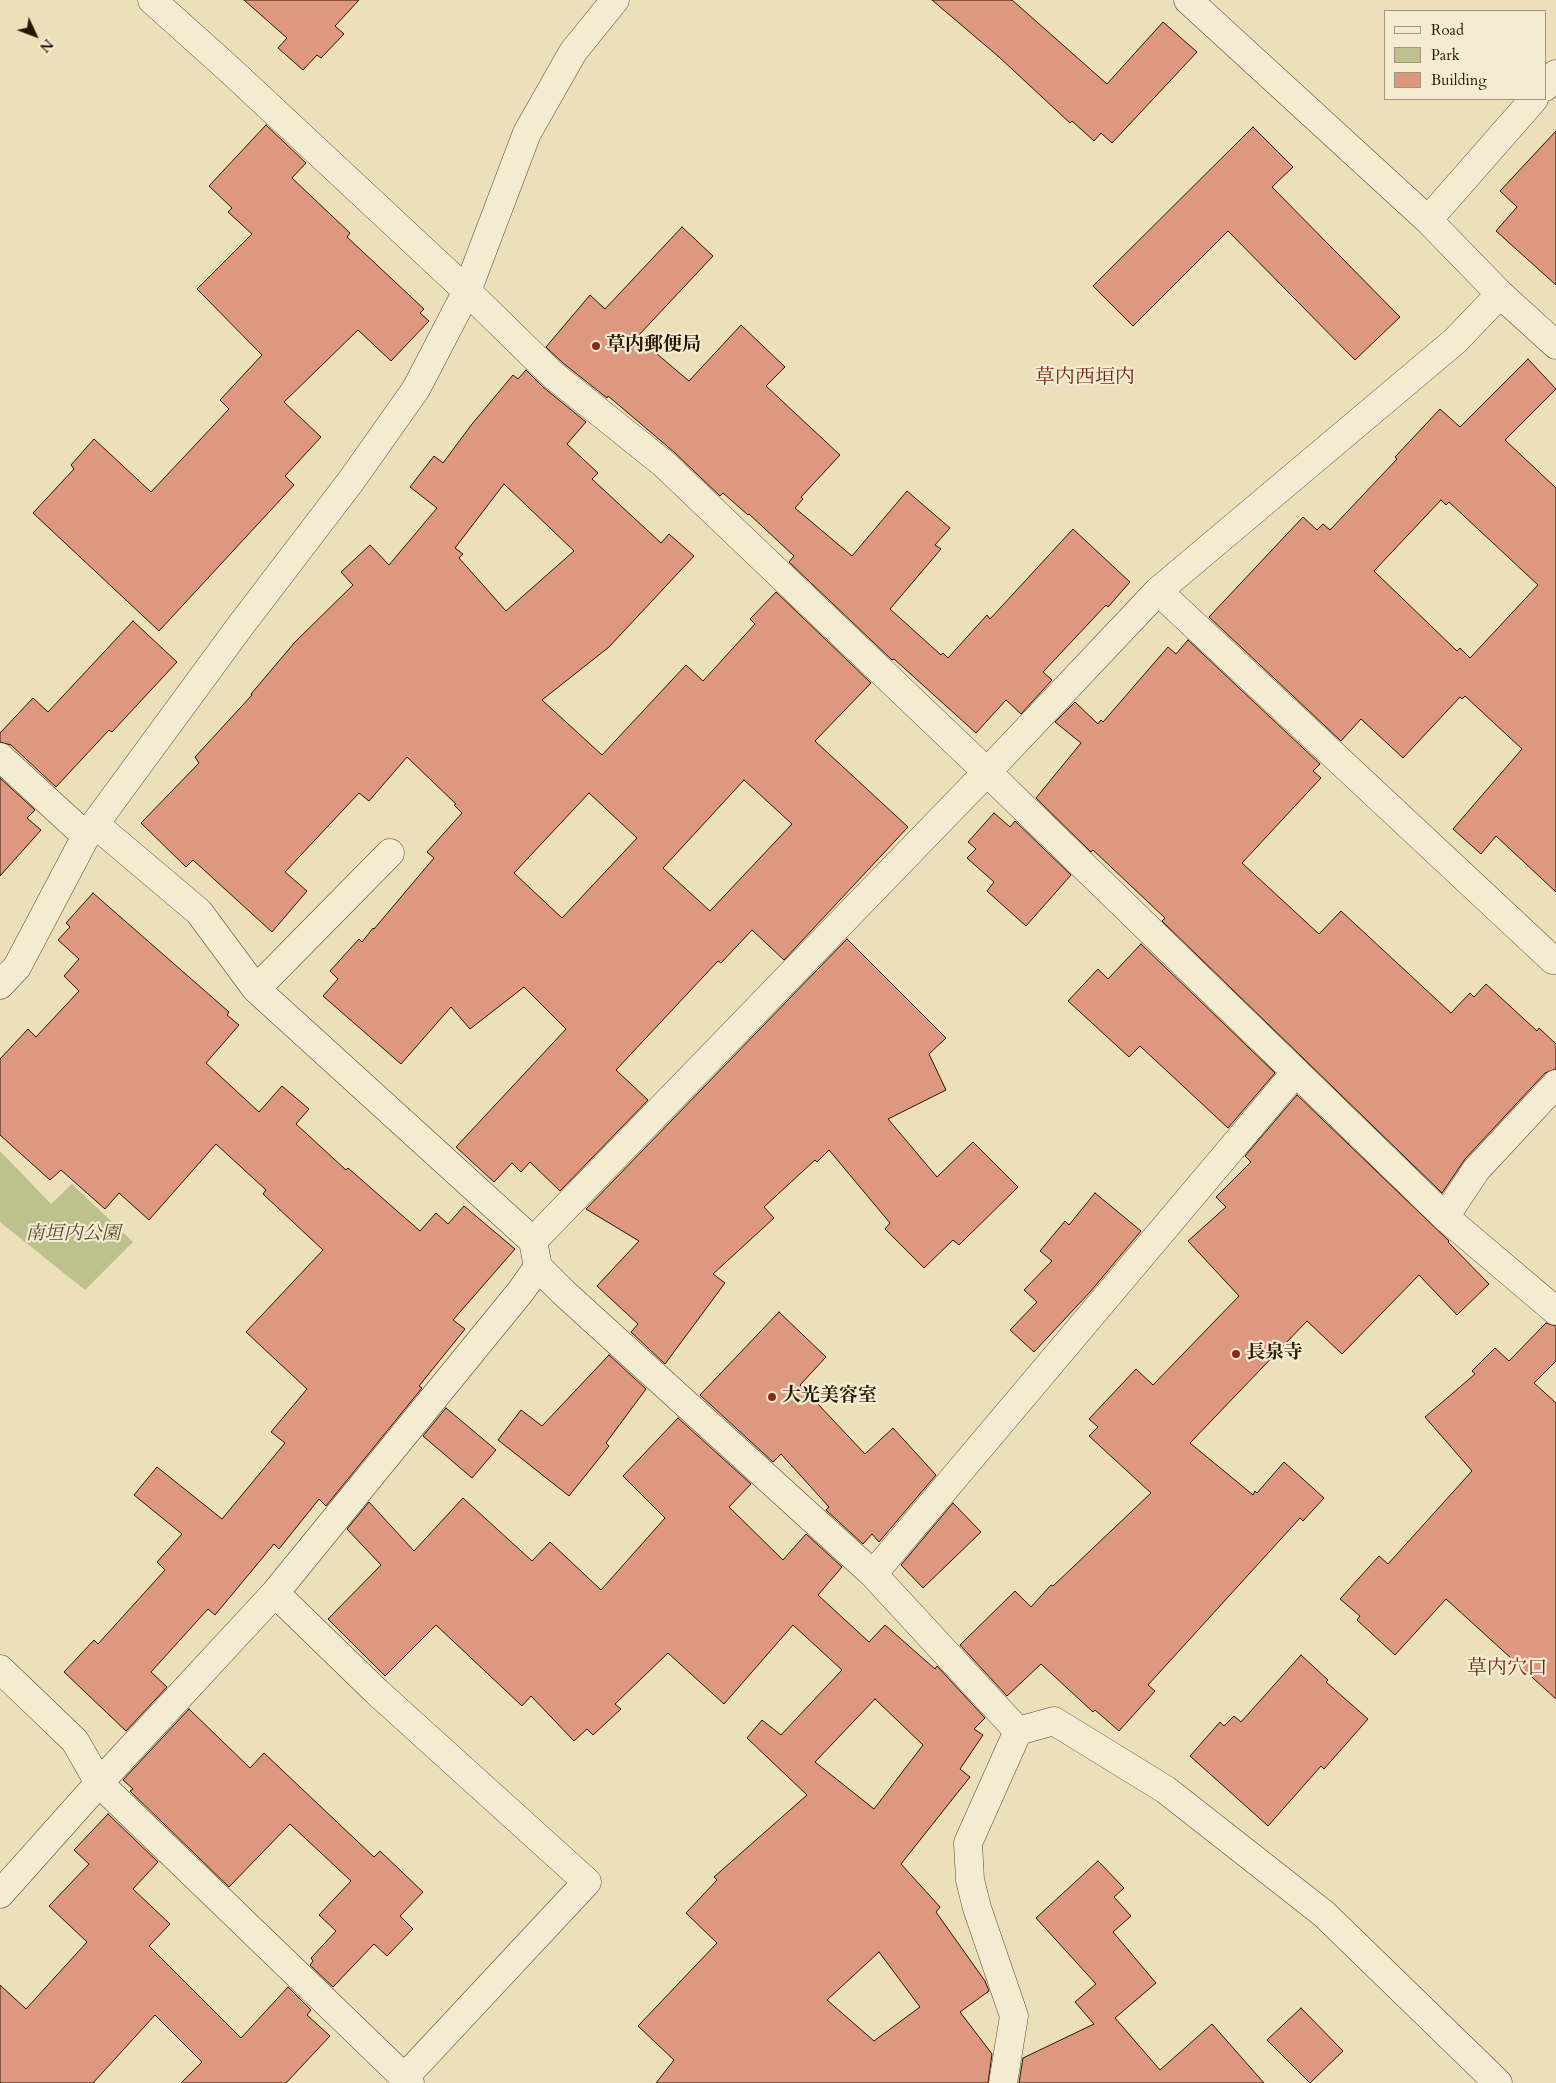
<!DOCTYPE html>
<html>
<head>
<meta charset="utf-8">
<style>
	body { margin:0 }
	#map { position:relative; width:1556px; height:2083px; overflow:hidden; background:#ece0ba; font-family:Cardo,serif }
	canvas { display:block }
	.legend { position:absolute; left:1384px; top:10px; width:162px; height:90px; box-sizing:border-box; background:#f3ebd2; border:1px solid #a3967e; margin:0; padding:6px 9px; list-style:none; font-size:15px; color:#2a1600 }
	.legend li { display:flex; align-items:center; gap:10px; height:25px }
	.legend b { width:25px; border:1px solid #a3967e }
	.north { position:absolute; left:10px; top:10px; width:50px; height:50px; -webkit-text-stroke:4px #f3ebd2; paint-order:stroke; rotate:133deg; font-size:14px; font-weight:700; line-height:20px; text-align:center; color:#2a1600 }
	.north::after { content:''; display:block; margin:auto; width:18px; height:22px; background:#2a1600; clip-path:polygon(50% 0,100% 100%,50% 72%,0 100%) }
</style>
</head>
<body>
<div id="map">
<canvas width="1556" height="2083"></canvas>
<ul class="legend">
<li><b style="height:6px;background:#f3ebd2"></b>Road</li>
<li><b style="height:14px;background:#bdc18c"></b>Park</li>
<li><b style="height:14px;background:#de9880"></b>Building</li>
</ul>
<div class="north">N</div>
</div>
<script>
const c = document.querySelector('canvas').getContext('2d');
c.lineJoin = 'round';
function fill(path, color) { c.fillStyle = color; c.fill(path, 'evenodd'); }
const shape = rows => new Path2D(rows.map(r => 'M' + r).join(''));
function stroke(path, color, width, dash) { c.strokeStyle = color; c.lineWidth = width; c.lineCap = dash ? 'butt' : 'round'; c.setLineDash(dash || []); c.stroke(path); }
function drawText(font, color, halo, rows, align = 'center') {
  c.font = font + ' Cardo,"Noto Serif JP",serif'; c.lineWidth = 4.5; c.setLineDash([]); c.textBaseline = 'middle'; c.strokeStyle = halo; c.fillStyle = color; for (const [text, x, y, turn = 0] of rows) {
    c.save(); c.translate(x, y); c.rotate((+turn || 0) * Math.PI / 180); c.textAlign = isNaN(turn) ? turn : align; if (halo) c.strokeText(text, 0, 0); c.fillText(text, 0, 0); c.restore();
  }
}
const green = shape([
	[0,1151,51,1204,72,1184,133,1242,85,1290,0,1222]
]);
const building = shape([
	[244,0,359,0,335,26,344,34,321,58,317,55,303,70,278,48,287,38,244,0],
	[932,0,1012,0,1107,84,1163,22,1197,52,1112,143,1101,133,1094,141,1072,121,1070,123,999,57,932,0],
	[266,125,306,163,292,178,350,233,347,237,424,309,420,313,429,321,391,361,358,330,284,402,321,437,285,476,294,485,159,631,33,513,74,469,71,465,94,439,151,492,229,409,220,400,262,355,197,289,252,234,228,212,232,208,209,186,266,125],
	[1253,127,1293,167,1272,187,1400,317,1355,360,1228,231,1133,326,1093,286,1253,127],
	[1556,131,1556,285,1496,231,1517,207,1500,191,1556,131],
	[682,227,713,256,637,337,689,381,741,325,785,367,766,386,840,455,801,497,803,499,795,508,852,556,907,491,950,528,935,545,941,549,890,609,941,655,943,653,948,658,987,615,990,619,1073,529,1130,582,1108,607,1106,605,1043,672,1052,680,1021,714,1006,700,976,733,894,659,892,660,789,562,794,556,749,514,748,515,723,493,720,496,674,452,608,396,607,398,563,363,546,347,590,295,605,309,682,227],
	[1528,359,1556,389,1505,440,1556,488,1556,892,1496,836,1481,854,1453,829,1522,749,1465,696,1462,699,1460,697,1403,758,1361,719,1341,741,1209,617,1303,517,1317,530,1323,524,1330,530,1397,459,1395,457,1440,409,1460,427,1528,359],
	[1441,500,1446,505,1449,502,1538,585,1470,658,1460,648,1457,651,1374,571,1441,500],
	[526,370,543,387,586,422,567,444,598,473,592,479,661,543,669,534,694,556,609,647,542,700,602,755,686,665,703,681,755,624,750,619,776,592,871,683,815,741,908,827,784,960,752,930,721,963,718,961,616,1070,648,1100,560,1191,530,1162,521,1172,512,1163,494,1182,456,1147,566,1029,524,987,470,1029,451,1007,401,1064,323,996,338,979,330,971,359,939,362,942,373,928,374,929,434,858,427,852,462,813,454,805,456,804,407,757,369,801,359,793,285,872,307,891,272,932,193,860,186,867,141,823,199,763,195,757,252,695,251,694,295,642,353,585,341,572,370,545,389,565,437,508,410,487,434,456,443,463,472,424,513,375,518,379,526,370],
	[504,484,574,551,506,611,459,558,463,554,455,548,504,484],
	[744,780,792,824,710,911,663,868,744,780],
	[589,793,637,838,562,918,514,873,589,793],
	[133,621,177,662,112,732,109,730,56,787,11,745,0,742,0,733,33,698,48,712,133,621],
	[1188,640,1320,764,1313,771,1321,778,1242,863,1319,934,1341,911,1451,1013,1470,993,1474,997,1486,984,1537,1031,1539,1028,1556,1044,1556,1069,1545,1073,1465,1159,1442,1193,1162,921,1165,918,1093,850,1091,852,1036,798,1081,743,1055,722,1075,702,1098,724,1101,720,1103,722,1168,647,1176,654,1188,640],
	[0,778,35,810,27,818,41,830,0,876,0,778],
	[994,813,1010,827,1015,821,1071,875,1026,926,987,891,994,882,967,858,976,849,968,842,994,813],
	[93,893,229,1012,227,1015,239,1025,206,1063,259,1112,282,1086,309,1109,296,1124,346,1170,348,1168,420,1231,436,1213,448,1224,464,1206,515,1249,453,1320,465,1329,419,1386,422,1388,326,1506,319,1499,279,1549,274,1544,215,1615,208,1609,151,1672,167,1687,126,1731,64,1672,94,1640,98,1644,165,1570,157,1562,182,1534,134,1495,157,1467,222,1519,285,1443,271,1432,307,1389,246,1332,323,1250,263,1194,266,1190,216,1144,149,1220,119,1193,105,1209,61,1170,50,1180,0,1135,0,1059,28,1029,36,1037,79,991,64,976,79,959,58,940,70,927,66,923,93,893],
	[847,939,946,1038,929,1054,946,1090,888,1119,937,1177,973,1142,1018,1187,959,1245,953,1240,924,1268,885,1229,890,1223,829,1150,817,1162,815,1160,764,1207,774,1218,713,1274,725,1283,665,1364,631,1332,638,1324,597,1286,639,1241,586,1209,847,939],
	[1141,944,1275,1073,1228,1128,1140,1046,1129,1057,1068,1001,1098,969,1108,979,1141,944],
	[1297,1095,1449,1241,1448,1242,1489,1284,1457,1315,1419,1275,1342,1354,1307,1321,1190,1443,1253,1495,1255,1491,1257,1493,1284,1462,1324,1498,1303,1521,1300,1518,1148,1685,1155,1691,1119,1731,1095,1710,1093,1712,1041,1664,1007,1696,960,1645,1015,1591,1031,1607,1051,1585,1053,1586,1151,1493,1089,1436,1098,1427,1089,1419,1136,1369,1153,1385,1239,1296,1188,1241,1226,1207,1216,1197,1251,1162,1245,1156,1297,1095],
	[1095,1193,1141,1231,1090,1292,1034,1352,1010,1330,1037,1302,1024,1290,1052,1261,1040,1251,1065,1221,1069,1225,1095,1193],
	[779,1312,826,1357,800,1385,865,1454,893,1428,936,1475,879,1542,872,1534,863,1544,826,1510,829,1507,781,1454,773,1462,700,1395,779,1312],
	[1546,1323,1556,1326,1556,1361,1534,1383,1556,1403,1556,1699,1446,1599,1395,1655,1357,1620,1360,1616,1340,1599,1379,1556,1388,1564,1472,1471,1425,1417,1475,1374,1472,1371,1495,1348,1509,1361,1546,1323],
	[609,1355,646,1389,606,1443,609,1446,569,1496,498,1440,521,1410,542,1426,609,1355],
	[446,1408,496,1450,472,1478,423,1436,446,1408],
	[678,1418,751,1484,729,1507,783,1560,806,1534,842,1567,818,1595,869,1642,885,1625,935,1669,937,1666,985,1718,974,1729,983,1735,960,1769,970,1777,901,1864,940,1907,936,1912,985,1981,989,1991,960,2012,992,2054,988,2083,656,2083,674,2060,638,2026,717,1943,686,1913,717,1880,714,1877,807,1795,747,1738,762,1720,781,1735,842,1670,793,1625,724,1704,668,1653,615,1704,621,1709,593,1735,587,1729,574,1741,531,1696,522,1706,436,1625,385,1676,328,1619,381,1565,347,1529,369,1502,414,1551,463,1498,532,1561,550,1542,601,1590,665,1518,623,1476,678,1418],
	[875,1699,923,1745,874,1809,815,1762,875,1699],
	[879,1952,920,2007,874,2041,827,2000,879,1952],
	[953,1503,981,1532,923,1588,901,1565,953,1503],
	[1301,1655,1328,1680,1326,1682,1368,1719,1324,1769,1321,1766,1268,1826,1190,1756,1220,1722,1224,1726,1234,1716,1241,1722,1301,1655],
	[189,1709,250,1768,264,1753,374,1857,380,1851,423,1892,400,1916,413,1929,387,1956,374,1944,333,1987,310,1965,313,1961,311,1958,336,1931,319,1915,351,1881,290,1824,229,1887,130,1791,133,1789,123,1780,189,1709],
	[108,1814,158,1862,133,1889,170,1924,149,1946,241,2038,288,1987,311,2010,307,2015,330,2036,286,2083,181,2083,202,2062,155,2015,93,2083,0,2083,0,1985,26,2009,87,1942,49,1906,89,1864,74,1850,108,1814],
	[1098,1861,1124,1888,1114,1897,1131,1916,1113,1932,1156,1983,1115,2018,1160,2070,1212,2024,1264,2083,1019,2083,1023,2058,1094,2024,1075,2002,1096,1984,1036,1918,1098,1861],
	[1301,2008,1343,2051,1310,2083,1267,2040,1301,2008]
]);
const minor = shape([
	[152,0,230,70,467,291,553,375,664,464,987,772,1445,1217,1556,1311],
	[1188,0,1428,220,1500,294,1556,345],
	[1545,87,1556,74],
	[1428,220,1534,99],
	[1158,591,1553,960],
	[0,757,86,836],
	[96,825,199,912,256,989,533,1241,538,1267,563,1292,873,1574,1018,1731],
	[0,985,17,967,86,836,241,625,351,481,416,389,467,291,527,133,573,52,615,0],
	[256,989,390,853],
	[1445,1217,1476,1170,1556,1084],
	[533,1241,987,772,1158,591,1455,341,1500,294],
	[873,1574,1296,1072],
	[275,1593,377,1692,587,1882,404,2078],
	[0,1669,75,1741,99,1783,410,2083],
	[0,1894,99,1783,275,1593,521,1291,538,1267],
	[1003,2083,1014,2016,977,1908,970,1880,968,1843,1018,1731,1054,1721,1166,1790,1324,1914,1498,2083]
]);
const markers = [
	[596,346,5,"#8f2418"],
	[1236,1354,5,"#8f2418"],
	[772,1397,5,"#8f2418"]
];
const poiNames = [
	["草内郵便局",606,346],
	["長泉寺",1246,1354],
	["大光美容室",782,1397]
];
const parkNames = [
	["南垣内公園",73,1235]
];
const neighbourhoodNames = [
	["草内西垣内",1085,378],
	["草内穴口",1507,1669]
];
fill(green, '#bdc18c');
fill(building, '#de9880');
stroke(building, '#2a1600', 1);
stroke(minor, '#5a482e', 29);
stroke(minor, '#f3ebd2', 28);
for (const [x, y, r, color] of markers) { const dot = new Path2D(); dot.arc(x, y, r, 0, 2 * Math.PI); c.fillStyle = color; c.fill(dot); stroke(dot, '#f3ebd2', 2); }
drawText('bold 19px', '#2a1600', '#f3ebd2', poiNames, 'left');
drawText('italic 19px', '#56492a', '#f3ebd2', parkNames);
drawText('20px', '#7a1f14', '#f3ebd2', neighbourhoodNames);
</script>
</body>
</html>
